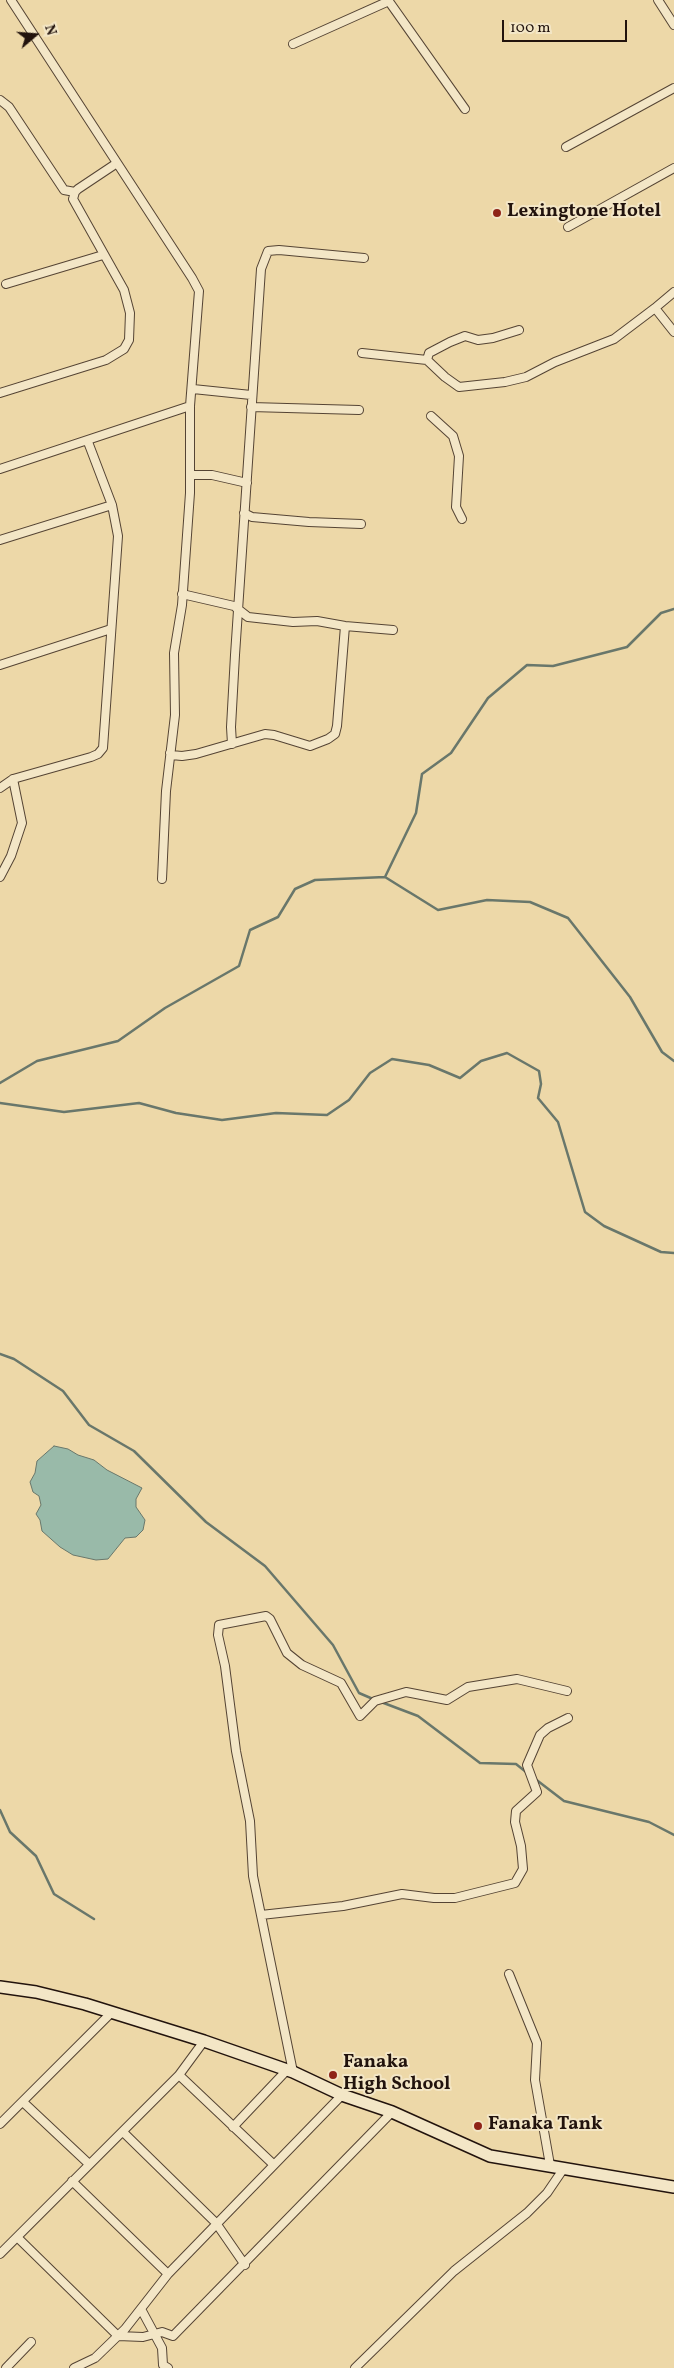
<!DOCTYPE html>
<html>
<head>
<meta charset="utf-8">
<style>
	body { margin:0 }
	#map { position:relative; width:674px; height:2368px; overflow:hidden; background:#edd8a8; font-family:Vollkorn,serif }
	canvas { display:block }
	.north { position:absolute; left:10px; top:10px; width:50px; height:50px; -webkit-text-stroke:4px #f3e6c6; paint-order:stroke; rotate:72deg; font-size:14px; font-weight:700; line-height:20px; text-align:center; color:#22130d }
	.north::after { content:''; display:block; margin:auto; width:18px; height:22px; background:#22130d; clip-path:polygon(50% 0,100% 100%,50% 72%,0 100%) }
	.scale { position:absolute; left:502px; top:20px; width:125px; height:22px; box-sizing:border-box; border:2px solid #22130d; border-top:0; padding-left:6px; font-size:15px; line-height:18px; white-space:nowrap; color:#22130d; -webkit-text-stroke:4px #f3e6c6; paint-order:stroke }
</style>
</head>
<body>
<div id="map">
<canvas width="674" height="2368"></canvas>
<div class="north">N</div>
<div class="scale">100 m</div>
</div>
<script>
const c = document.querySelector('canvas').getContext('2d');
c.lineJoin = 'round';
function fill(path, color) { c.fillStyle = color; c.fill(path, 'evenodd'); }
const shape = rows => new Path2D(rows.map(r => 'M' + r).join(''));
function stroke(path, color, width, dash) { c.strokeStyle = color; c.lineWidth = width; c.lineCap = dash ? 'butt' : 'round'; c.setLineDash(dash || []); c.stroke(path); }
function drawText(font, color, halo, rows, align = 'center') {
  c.font = font + ' Vollkorn,serif'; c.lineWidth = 4; c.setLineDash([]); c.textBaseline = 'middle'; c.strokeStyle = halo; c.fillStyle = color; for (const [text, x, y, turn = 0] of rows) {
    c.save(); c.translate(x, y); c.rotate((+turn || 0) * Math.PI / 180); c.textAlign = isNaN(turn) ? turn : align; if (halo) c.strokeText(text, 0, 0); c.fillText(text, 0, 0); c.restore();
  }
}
const water = shape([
	[54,1446,68,1449,78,1455,94,1460,107,1470,142,1488,136,1499,136,1507,145,1520,143,1530,136,1537,125,1538,108,1559,96,1560,73,1555,60,1547,42,1531,40,1520,36,1514,41,1505,39,1496,33,1492,30,1482,35,1473,37,1461,54,1446]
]);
const stream = shape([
	[385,877,416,813,422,774,451,753,488,698,527,665,553,666,627,647,661,613,674,609],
	[0,1083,37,1061,118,1041,165,1008,239,966,250,930,278,917,295,889,315,880,385,877,438,910,487,900,530,902,568,918,630,997,662,1052,674,1061],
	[0,1103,64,1112,139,1103,176,1113,222,1120,276,1113,327,1115,349,1100,370,1073,392,1059,429,1065,460,1078,481,1061,507,1053,539,1071,541,1084,538,1098,558,1122,585,1212,604,1226,661,1252,674,1253],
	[0,1354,14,1359,63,1391,89,1425,134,1451,206,1522,265,1566,333,1645,359,1693,373,1699],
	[381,1702,418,1716,480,1763,516,1764,526,1772],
	[534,1778,564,1801,649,1822,674,1835],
	[0,1810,10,1832,36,1856,54,1894,94,1919]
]);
const minor = shape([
	[11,0,192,278,199,291,190,406,190,493,182,605,174,653,175,715,166,791,162,879],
	[388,0,465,109],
	[658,0,674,25],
	[293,44,389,1],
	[0,100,9,107,64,190,75,192],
	[566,147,674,88],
	[568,227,674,168],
	[6,284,103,255],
	[674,292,655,308,674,332],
	[362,353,427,360,445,377,459,387,505,382,526,377,555,362,614,339,655,308],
	[427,360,429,353,450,342,465,336,478,340,493,338,519,330],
	[193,389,251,395],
	[0,393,106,360,124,349,129,340,130,313,124,290,73,199,75,192,78,189,117,163],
	[251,407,359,410],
	[431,416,453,436,459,456,456,507,462,519],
	[0,469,190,406],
	[190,475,212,475,247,483],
	[244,513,252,517,309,522,361,524],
	[0,540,112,505],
	[182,594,234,606,248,617,293,622,317,621,345,626,393,630],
	[0,665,111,629],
	[232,744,231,727,235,655,261,269,268,251,279,250,364,258],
	[170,753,171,755,182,756,196,754,265,734,274,735,310,746,328,739,335,734,337,726,345,626],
	[0,788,13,779,91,757,98,754,103,748,118,536,112,505,88,442],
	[0,877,11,856,22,823,13,779],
	[261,1915,343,1906,402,1894,434,1898,455,1898,515,1883,523,1869,521,1846,515,1822,516,1811,537,1792,527,1765,540,1735,548,1728,568,1718],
	[509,1974,537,2043,535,2080,550,2165],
	[293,2072,253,1876,250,1821,236,1751,225,1666,218,1635,219,1625,266,1616,270,1619,287,1653,302,1665,341,1683,360,1716,375,1701,406,1692,447,1700,468,1687,517,1679,567,1691],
	[179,2075,273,2164],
	[23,2102,89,2164],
	[0,2124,111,2013],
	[233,2127,287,2070],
	[123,2132,216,2223,245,2265],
	[72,2181,168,2274],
	[17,2237,118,2336,143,2337,162,2332,173,2336,392,2112],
	[0,2254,179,2075,204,2041],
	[141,2309,162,2348,163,2365,168,2368],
	[6,2368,31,2342],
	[74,2368,95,2358,125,2329,168,2274,342,2095],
	[355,2368,454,2271,527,2213,547,2193,564,2168]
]);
const secondary = shape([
	[0,1987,36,1992,85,2004,204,2041,293,2072,342,2095,392,2112,490,2156,674,2187]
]);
const markers = [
	[497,213,5,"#8f2418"],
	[333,2075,5,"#8f2418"],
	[478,2126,5,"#8f2418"]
];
const poiNames = [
	["Lexingtone Hotel",507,213],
	["Fanaka",343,2064],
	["High School",343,2086],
	["Fanaka Tank",488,2126]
];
fill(water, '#99baa9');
stroke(water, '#69776b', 1);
stroke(stream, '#69776b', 2.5);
stroke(minor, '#554434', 10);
stroke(secondary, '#22130d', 14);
stroke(minor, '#f3e6c6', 8);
stroke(secondary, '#f3e6c6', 11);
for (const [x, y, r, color] of markers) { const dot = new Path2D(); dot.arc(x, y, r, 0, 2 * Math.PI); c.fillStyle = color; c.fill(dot); stroke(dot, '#f3e6c6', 2); }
drawText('bold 19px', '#22130d', '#f3e6c6', poiNames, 'left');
</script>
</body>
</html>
